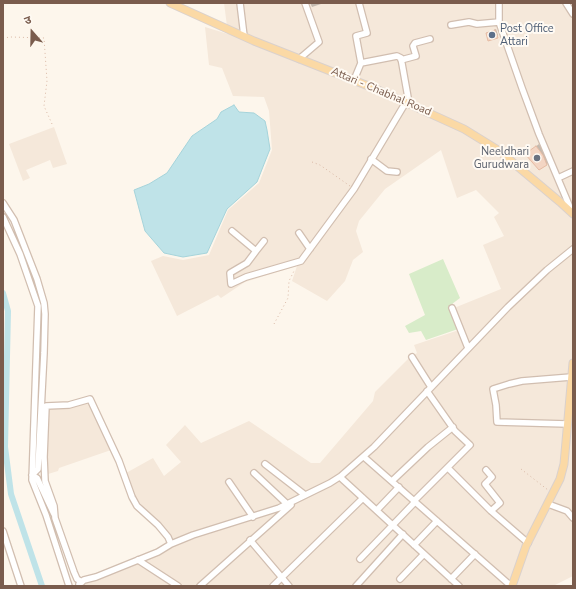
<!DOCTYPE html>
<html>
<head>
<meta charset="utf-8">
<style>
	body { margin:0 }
	#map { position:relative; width:576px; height:589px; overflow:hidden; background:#fdf6ec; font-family:"Nunito Sans","Noto Sans Devanagari",sans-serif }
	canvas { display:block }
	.frame { position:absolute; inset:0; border:4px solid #7a5c4d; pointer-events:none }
	.north { position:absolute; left:12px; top:12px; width:40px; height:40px; -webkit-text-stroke:3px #fffaf3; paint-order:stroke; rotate:340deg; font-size:11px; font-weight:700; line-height:16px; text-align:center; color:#7a5c4d }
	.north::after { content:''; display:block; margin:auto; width:14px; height:18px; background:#7a5c4d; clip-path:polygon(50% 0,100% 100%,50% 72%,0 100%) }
</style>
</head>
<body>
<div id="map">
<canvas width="576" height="589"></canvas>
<div class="frame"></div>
<div class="north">उ</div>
</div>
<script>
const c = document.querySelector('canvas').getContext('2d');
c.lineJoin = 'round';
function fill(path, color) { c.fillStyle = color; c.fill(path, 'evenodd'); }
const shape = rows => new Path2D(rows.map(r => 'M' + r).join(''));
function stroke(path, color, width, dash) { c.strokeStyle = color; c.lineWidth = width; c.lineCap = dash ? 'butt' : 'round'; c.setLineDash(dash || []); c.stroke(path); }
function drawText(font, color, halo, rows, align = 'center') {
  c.font = font + ' "Nunito Sans",sans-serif'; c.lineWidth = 4; c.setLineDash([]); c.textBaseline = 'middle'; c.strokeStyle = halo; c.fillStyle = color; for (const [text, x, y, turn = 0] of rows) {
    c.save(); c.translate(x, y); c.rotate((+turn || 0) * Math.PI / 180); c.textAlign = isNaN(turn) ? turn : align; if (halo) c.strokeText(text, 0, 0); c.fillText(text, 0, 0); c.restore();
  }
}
const residential = shape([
	[224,3,573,3,573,576,553,586,83,586,82,585,175,546,159,522,144,508,135,496,126,473,153,458,164,476,181,462,166,445,185,425,201,443,249,421,311,463,320,463,373,401,375,392,409,358,417,353,414,345,462,329,454,308,501,289,483,245,504,236,494,217,499,213,476,190,457,198,441,150,385,189,359,221,356,231,363,252,353,260,345,281,327,301,292,281,297,266,245,282,221,298,218,295,177,316,151,261,163,256,183,260,209,255,228,210,259,183,272,150,269,111,264,97,233,96,222,68,209,65,205,27,228,34],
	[54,127,67,164,53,168,50,160,26,170,30,178,23,181,9,144],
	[89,401,111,450,59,468,58,471,48,474,46,469,49,409]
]);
const green = shape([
	[443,259,460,298,448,307,458,329,426,340,421,331,409,333,405,326,425,315,409,274]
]);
const water = shape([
	[234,105,239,112,254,113,265,121,267,130,270,149,257,182,227,209,207,253,183,257,164,253,145,231,134,190,149,184,167,173,192,136,217,119,221,112,234,105]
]);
const shadow = shape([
	[310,3,321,3,321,4,312,7],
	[496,29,498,35,497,37,487,33],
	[539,144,545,153,549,162,540,169,529,152]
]);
const canal = shape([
	[3,293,8,311,5,447,11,494,42,586]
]);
const building = shape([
	[495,30,498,38,488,41,486,33,495,30],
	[536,146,543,155,547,165,539,170,525,154,536,146]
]);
const path = shape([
	[3,38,11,37,44,38,47,81,44,106,52,124],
	[312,162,320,165,350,186],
	[274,324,288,298,289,281,295,269],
	[521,469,548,490]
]);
const minor = shape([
	[240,3,244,36],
	[359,3,367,33,356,36,361,63],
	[499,3,499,22,522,88,539,134,572,212],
	[566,3,573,14],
	[451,25,469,22,477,24,499,22],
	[299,59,319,42,305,3],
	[401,60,416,56,413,46,415,43,430,39],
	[354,80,361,63,397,56,401,58,409,103],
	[371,159,387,171,397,172],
	[558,178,573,171],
	[3,203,14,220,37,279,44,303,45,314,44,353,38,469,32,475,37,478,54,514],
	[3,217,20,254,38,306,32,480,46,515,69,586],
	[232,231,256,251,247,263,230,273,231,284,246,277,301,261,354,189,406,102],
	[299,233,310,249],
	[256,251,264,241],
	[452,308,468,348],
	[412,357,431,387],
	[567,424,497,422,496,405,493,389,509,384,522,381,571,377],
	[364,457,511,586],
	[265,464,305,495],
	[448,468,491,511,528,543],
	[486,470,492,477,485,484,500,503,491,511],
	[254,473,287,504],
	[340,477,459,586],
	[392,481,428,447,453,427],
	[229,482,253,517],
	[414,501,470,445,455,431,427,391],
	[548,504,567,511,573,518],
	[377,510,399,487],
	[3,531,21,586],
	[250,540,289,586],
	[414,545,437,521],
	[360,559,415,502],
	[138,560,178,586],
	[400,579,424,554],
	[451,579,475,554],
	[82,582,77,579,74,572,55,518,54,506,45,481,44,457,46,406,69,405,90,399,119,461,132,497,137,506,158,525,168,537,171,544],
	[79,586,79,584,84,580,96,577,158,552,171,544,193,535,279,508,330,483,341,476,374,447,508,307,547,270,573,249],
	[200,586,291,505],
	[273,586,363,498],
	[356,586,403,534]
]);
const major = shape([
	[170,3,254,41,376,89,464,129,498,150,560,202,573,214],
	[512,586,526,546,560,479,564,464,573,363]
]);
const markers = [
	[492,35,4,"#5c6f8a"],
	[537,158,4,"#6b7280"]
];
const serviceNames = [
	["Post Office",500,29],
	["Attari",500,42]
];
const streetNames = [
	["Attari - Chabhal Road",381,92,23]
];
const worshipNames = [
	["Neeldhari",529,152],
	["Gurudwara",529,165]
];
fill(residential, '#f5e8da');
fill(green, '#d8ecc9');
fill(water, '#bfe3e8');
stroke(water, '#a5d3da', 1);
fill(shadow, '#0003');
stroke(canal, '#bfe3e8', 6);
fill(building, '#f3d5c3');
stroke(building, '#e6bba3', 1);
stroke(minor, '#d1beb0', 8);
stroke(major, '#dad1cd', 9);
stroke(path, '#d9b8a5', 1, [1, 3]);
stroke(minor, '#fff', 5.5);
stroke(major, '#fbd9a5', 7);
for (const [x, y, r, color] of markers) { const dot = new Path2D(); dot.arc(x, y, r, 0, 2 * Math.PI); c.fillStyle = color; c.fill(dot); stroke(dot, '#fffaf3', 1.5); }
drawText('11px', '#4e5e75', '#fffaf3', serviceNames, 'left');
drawText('11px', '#7a5c4d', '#fffaf3', streetNames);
drawText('11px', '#5b616d', '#fffaf3', worshipNames, 'right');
</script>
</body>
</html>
